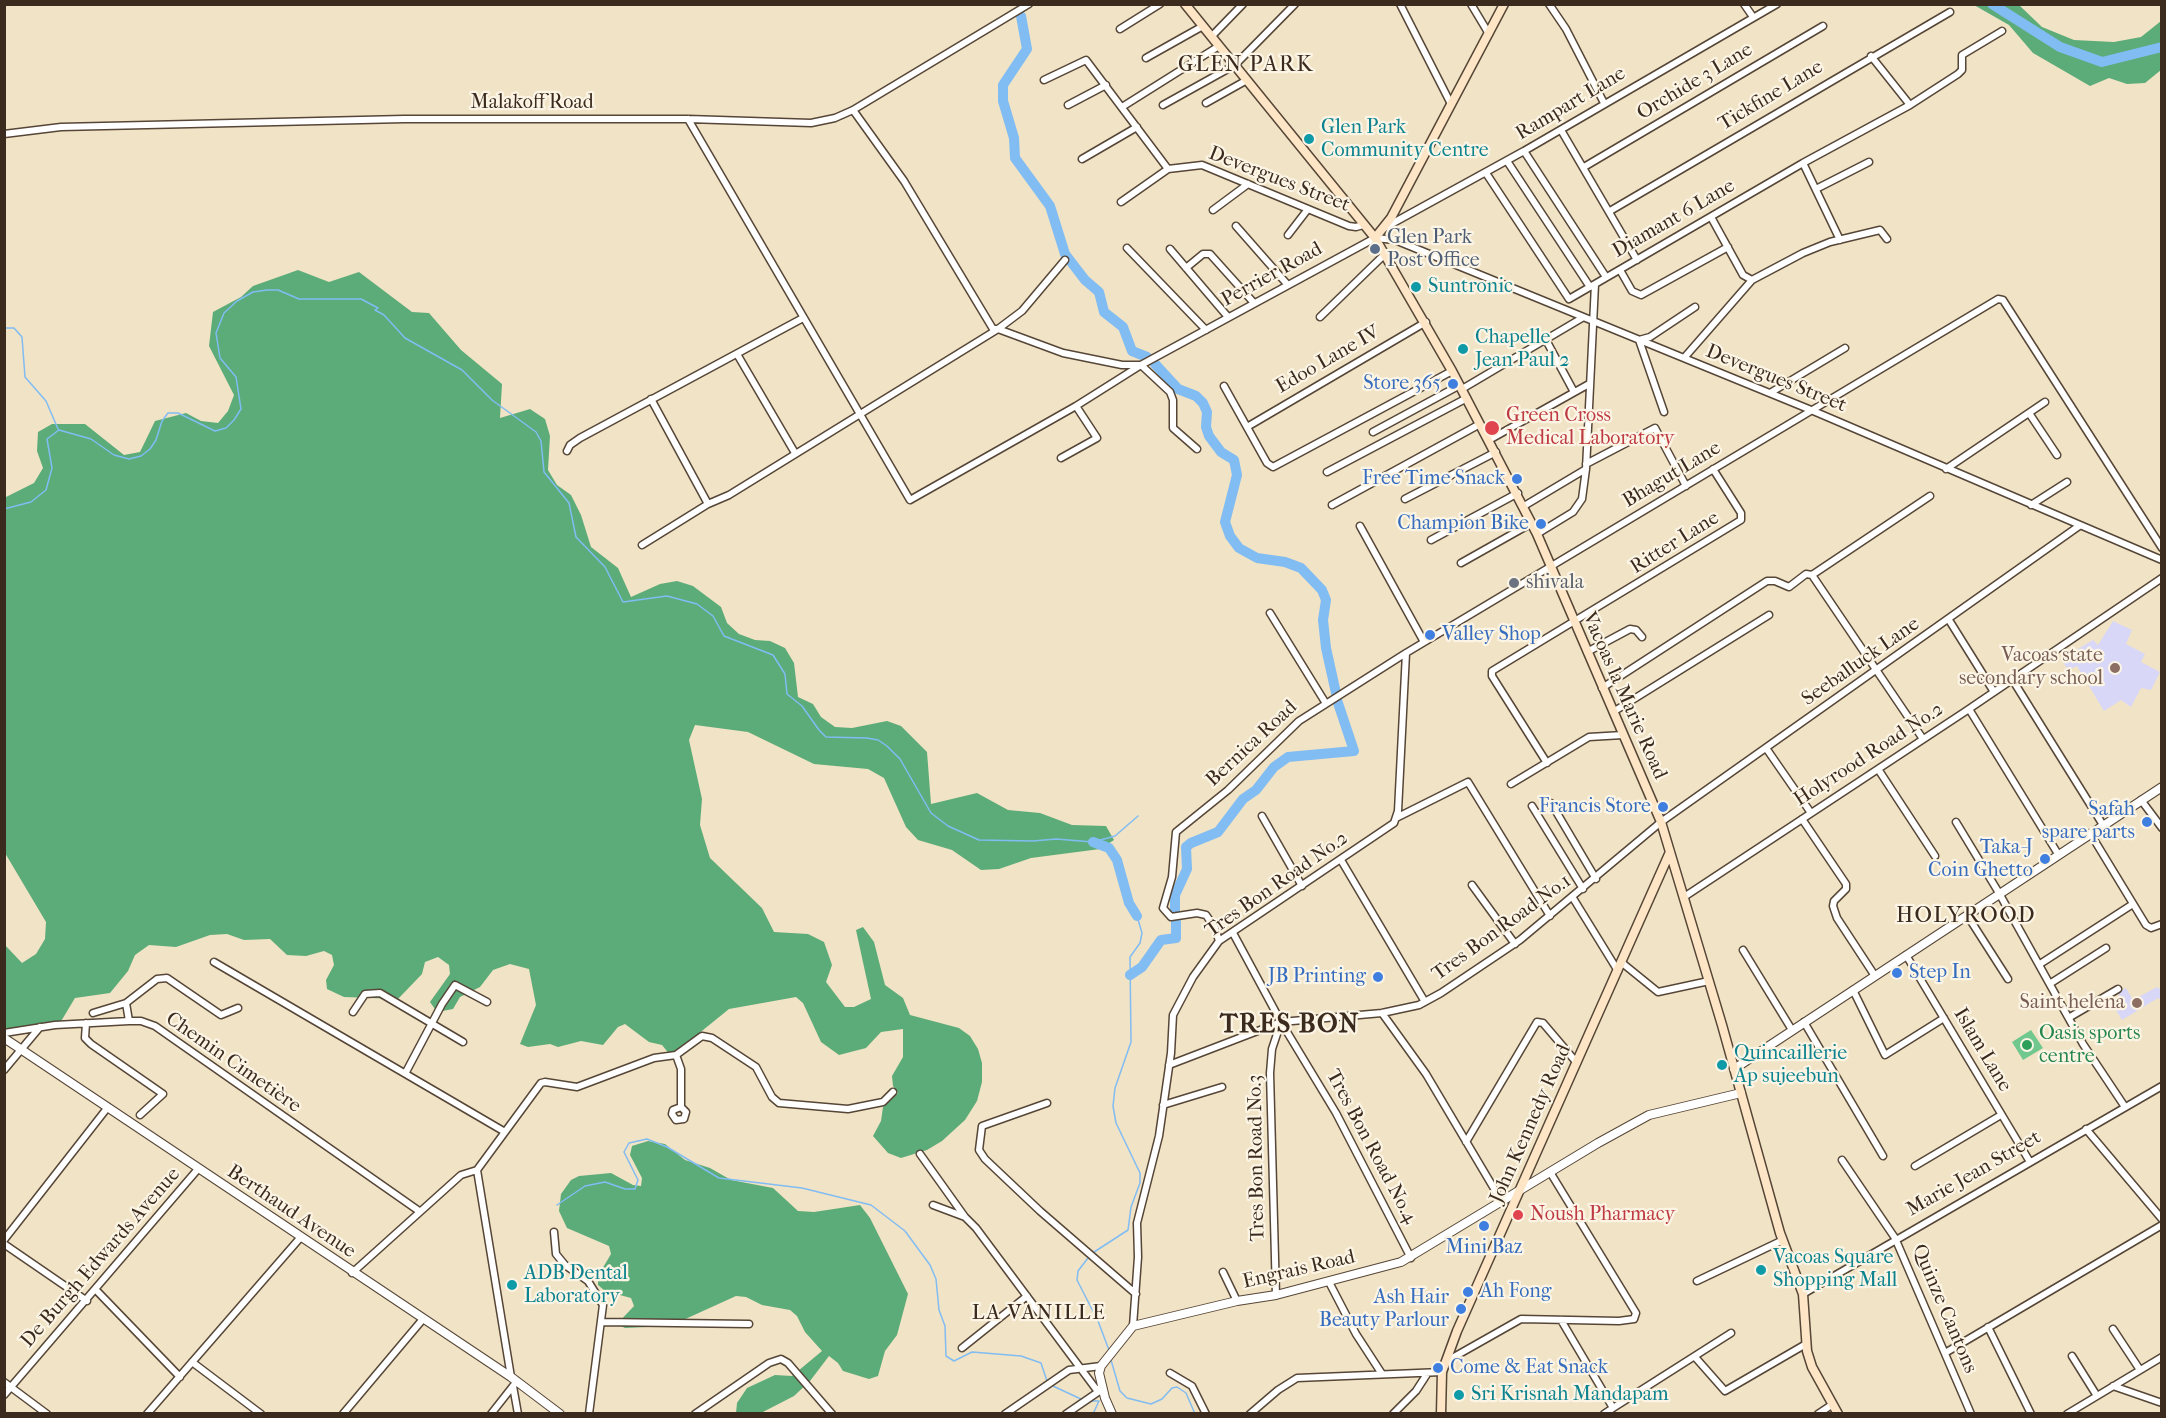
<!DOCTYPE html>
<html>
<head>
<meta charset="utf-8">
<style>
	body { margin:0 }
	#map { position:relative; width:2166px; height:1418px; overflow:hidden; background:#f1e3c5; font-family:"IM FELL French Canon",serif }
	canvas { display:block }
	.frame { position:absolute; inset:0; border:6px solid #3b2a1e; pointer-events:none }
</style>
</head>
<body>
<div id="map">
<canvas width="2166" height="1418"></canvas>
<div class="frame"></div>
</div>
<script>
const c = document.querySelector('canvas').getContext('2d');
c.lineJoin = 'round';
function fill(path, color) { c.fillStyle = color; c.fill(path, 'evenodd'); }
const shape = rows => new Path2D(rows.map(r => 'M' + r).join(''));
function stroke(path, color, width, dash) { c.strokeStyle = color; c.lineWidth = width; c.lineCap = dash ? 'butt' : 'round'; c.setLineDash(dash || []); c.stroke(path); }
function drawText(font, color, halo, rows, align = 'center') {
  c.font = font + ' "IM FELL French Canon",serif'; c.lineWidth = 4.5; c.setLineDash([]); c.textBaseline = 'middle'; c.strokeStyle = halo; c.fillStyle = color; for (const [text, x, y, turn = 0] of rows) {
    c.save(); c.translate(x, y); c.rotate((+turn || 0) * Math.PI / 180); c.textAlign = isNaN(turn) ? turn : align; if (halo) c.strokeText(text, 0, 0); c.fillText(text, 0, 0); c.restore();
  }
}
const built = shape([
	[2113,621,2132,630,2126,644,2145,654,2141,662,2160,672,2151,690,2141,688,2131,707,2121,700,2104,711,2077,666,2068,670,2061,659,2093,640,2098,645],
	[2157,987,2161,990,2161,1000,2158,998,2122,1020,2116,1010,2124,1004,2117,992,2126,988,2133,1000]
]);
const green = shape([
	[2031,1030,2043,1048,2023,1060,2012,1042]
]);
const forest = shape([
	[1974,5,2019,5,2042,27,2074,40,2114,42,2141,37,2161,21,2161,70,2145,83,2127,84,2109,78,2090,86,2033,53,2009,25],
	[298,270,329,282,359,272,412,312,429,313,461,350,502,384,500,418,530,409,545,419,550,436,548,470,557,485,571,495,581,515,591,547,618,568,631,597,660,584,677,581,693,586,721,607,727,623,739,634,755,640,770,641,785,648,794,663,798,697,813,704,821,717,835,727,852,728,887,721,901,726,927,752,931,804,977,793,1008,810,1040,813,1072,825,1106,826,1114,840,1100,849,1031,858,999,869,981,870,952,850,918,840,906,827,884,778,868,769,814,764,748,732,695,725,689,740,702,799,700,825,710,858,762,908,774,932,808,934,824,942,832,965,826,982,845,1007,854,1007,871,999,856,930,863,927,874,942,885,985,903,998,910,1015,959,1028,970,1036,978,1049,982,1063,982,1082,977,1101,965,1120,942,1141,927,1150,901,1158,888,1153,873,1136,881,1121,883,1107,898,1093,893,1086,892,1076,903,1057,903,1029,881,1032,866,1048,839,1055,821,1042,803,1003,796,997,729,1009,671,1056,662,1045,649,1042,625,1024,618,1027,603,1045,581,1041,558,1047,550,1044,528,1047,520,1044,536,1005,529,969,510,964,493,970,480,987,460,997,453,1009,437,1012,430,1002,450,974,449,965,438,957,425,962,422,974,398,999,344,997,327,989,326,980,334,965,332,955,324,951,306,956,287,955,270,939,244,940,227,934,210,935,176,947,149,945,135,955,128,971,110,993,75,998,60,1023,5,1033,5,945,22,963,36,954,45,939,46,922,5,853,6,497,34,483,43,468,37,451,38,432,52,424,85,424,124,455,140,452,155,421,186,413,201,421,218,423,228,411,234,395,209,346,213,312,241,297,253,286],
	[648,1141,665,1144,685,1160,710,1168,731,1180,773,1188,798,1211,814,1212,860,1205,870,1218,908,1294,897,1335,885,1351,878,1376,869,1379,843,1371,838,1363,829,1356,810,1381,794,1396,761,1413,736,1413,737,1403,747,1388,775,1375,792,1376,822,1351,805,1332,797,1316,790,1310,762,1305,746,1297,736,1296,670,1326,625,1328,617,1324,634,1306,631,1298,605,1291,598,1285,598,1276,611,1254,609,1246,567,1228,559,1211,561,1194,571,1180,579,1176,611,1173,633,1185,641,1186,642,1178,630,1155,632,1146]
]);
const stream = shape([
	[4,328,14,328,22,337,25,377,46,401,58,429],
	[4,509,31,502,46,490,52,468,47,439,59,430,91,439,114,455,129,459,141,456,150,449,156,440,162,421,168,413,178,413,215,431,226,428,234,420,241,409,236,377,220,358,216,333,224,313,237,301,253,292,267,290,278,290,299,299,361,299,378,308,375,310,384,315,405,338,462,370,492,400,536,432,541,441,544,472,569,503,576,537,605,567,623,602,667,596,697,604,713,616,724,636,773,655,785,674,787,694,802,706,819,730,826,737,867,738,878,740,887,746,900,759,931,813,948,826,979,840,1033,841,1056,839,1093,842,1115,836,1138,816],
	[557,1205,585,1186,605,1182,625,1189,635,1189,638,1180,624,1152,629,1143,647,1139,667,1147,719,1178,802,1188,871,1205,905,1231,930,1265,936,1279,939,1310,945,1326,946,1356,954,1361,972,1352,1021,1356,1041,1363,1047,1381],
	[1091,1254,1128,1230,1131,1207,1140,1183,1140,1173,1116,1123,1113,1106,1115,1088,1131,1042,1130,957,1140,943,1142,933,1137,916],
	[1088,1258,1078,1271,1077,1280,1098,1321,1109,1350],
	[1111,1360,1120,1391,1127,1398,1151,1404,1162,1399,1172,1388,1177,1387,1186,1393,1195,1414],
	[1053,1386,1083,1400],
	[1088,1401,1099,1401],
	[1093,1414,1099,1401]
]);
const river = shape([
	[1992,4,2060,47,2102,62,2162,47],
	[1021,16,1027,49,1003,85,1003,101,1014,138,1015,158,1050,206,1065,254,1085,280,1099,292,1104,312,1123,327,1132,351,1147,357],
	[1155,364,1178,389,1196,396,1203,403,1207,412,1206,427,1209,436,1221,452,1234,460,1237,475,1225,522,1230,536,1239,548,1257,558,1285,562,1301,568,1322,590,1326,600,1323,620,1326,648,1336,693],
	[1093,842,1109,848,1117,860,1129,903,1137,916],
	[1175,913,1175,895,1187,869,1186,847,1191,843,1218,832,1243,799,1256,790,1274,767,1288,757,1354,751,1337,700],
	[1130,975,1142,967,1161,940,1176,938,1176,922]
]);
const minor = shape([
	[1400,4,1451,104],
	[1471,4,1489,34],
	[1549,4,1566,29,1604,103],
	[1744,4,1753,17],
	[1120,29,1160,4],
	[1211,37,1243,4],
	[1871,56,1910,105],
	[1146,58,1203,26],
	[1044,80,1086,60,1168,169],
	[1206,103,1247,80],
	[1068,105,1106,85],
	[1163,105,1235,65,1295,4],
	[1122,107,1219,46],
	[853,110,904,181,993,329,998,329,1022,311,1065,260],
	[688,119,910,500,1076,406,1141,365,1375,238,1395,240,1811,410,2162,560],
	[1561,130,1637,260],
	[4,134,61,127,404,119,688,119,811,123,835,118,853,110,1029,4],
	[1524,151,1606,277],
	[1082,159,1137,127],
	[1507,161,1590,287],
	[1803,163,1840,240],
	[1584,167,1823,26],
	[1486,173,1569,299,1595,284],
	[1816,189,1869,162],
	[1121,202,1168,169,1202,165,1349,226,1356,227,1363,225],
	[1213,210,1248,184],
	[1610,211,1950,12],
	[1711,217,1743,275,1752,280],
	[1236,226,1287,284],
	[1384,228,1524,151,1777,4],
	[1288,235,1308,209],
	[1127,248,1206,330],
	[1170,249,1228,317],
	[1186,268,1203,254,1210,254,1254,303],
	[1620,270,1632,291,1641,295,1728,247],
	[1320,317,1384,255],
	[1546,340,1574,392],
	[737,354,795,453],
	[1684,358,1752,280,1803,253,1830,242,1880,230,1887,239],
	[1224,386,1267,463,1273,467,1452,371],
	[1462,389,1582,318],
	[1770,393,1845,348],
	[1664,412,1639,340,1650,337,1695,307],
	[2029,413,2057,455],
	[1247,427,1426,322],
	[1373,432,1460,385],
	[1489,440,1589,384],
	[567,451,570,445,580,438,803,318],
	[1061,458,1097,438,1076,406],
	[1586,464,1655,428,1686,486],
	[1946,469,2045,402],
	[1327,472,1467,398],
	[1405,499,1496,452],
	[708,504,729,495,998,329,1063,353,1122,365,1141,365,1170,392,1173,400,1173,428,1197,449],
	[1332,505,1480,424],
	[2031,505,2067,482],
	[1524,506,1586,469],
	[1360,526,1424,642],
	[1537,534,1573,512,1582,499,1586,469,1595,284,1803,163,1910,105,1958,74,1962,70,1962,55,2002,31],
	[1431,540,1518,493],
	[642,545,708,504,651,399],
	[1461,563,1532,523],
	[1812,575,1923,739],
	[1812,575,1930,496],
	[1270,613,1325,702],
	[1949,620,1994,692],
	[1587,652,1630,629,1636,630,1642,637],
	[2012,679,2103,825],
	[1602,688,1767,581,1775,581,1789,587,1806,574,1812,575],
	[1969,709,2058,854],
	[1613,712,1769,615],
	[1766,748,1811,813],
	[1547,763,1492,676,1492,671,1741,520,1741,513,1713,469],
	[1878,769,1935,856],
	[1511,784,1589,737,1623,735],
	[2141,800,2162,828],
	[1551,803,1596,879],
	[1532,806,1583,889],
	[1262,816,1302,886],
	[1396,818,1468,782,1550,916],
	[1802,819,1846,884,1846,889,1834,901,1833,906,1837,918,1875,976],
	[1956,822,1999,893,2083,1044,2125,1107],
	[2090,833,2146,925,2151,928,2162,924],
	[1341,860,1425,1002],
	[1472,885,1515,944],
	[1684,897,1966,711,2162,578],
	[1573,898,1618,971],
	[1967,915,2008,979],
	[1233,933,1281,1022,1336,1113,1411,1258],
	[1219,941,1215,928,1206,915,1197,913,1171,917,1163,908,1172,877,1176,832,1228,790,1299,721,1406,653,1998,299,2003,300,2162,548],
	[1743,950,1792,1030],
	[1906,955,2030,1162],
	[214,962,505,1132],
	[1621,962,1658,992,1709,981],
	[2040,964,2133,904],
	[2051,983,2106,948],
	[1853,990,1885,1055,1944,1018],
	[353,1012,365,994,380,993,463,1042],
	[93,1013,126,1003],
	[1382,1013,1426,1074,1502,1202],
	[2070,1017,2118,989],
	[129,1021,126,1003,157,979,167,978,221,1015,238,1008],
	[1804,1022,1883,1156],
	[86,1023,85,1038,91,1044,163,1094,140,1115],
	[4,1033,55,1025,129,1021,141,1021,155,1026,419,1211],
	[676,1055,681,1069,681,1107,686,1112,684,1119,676,1120,672,1114,673,1110,681,1107],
	[1169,1065,1281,1022,1382,1013,1419,1005,1441,993,1520,940,1661,822,2079,526],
	[4,1070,40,1027],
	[406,1072,442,1004,455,985,487,1002],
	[1047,1103,982,1126,979,1150,985,1159,1040,1211,1136,1294],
	[1163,1105,1222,1087],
	[2086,1129,2162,1219],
	[1466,1142,1537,1022,1543,1023,1577,1063],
	[920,1154,965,1217],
	[1842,1160,1895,1238,1971,1414],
	[1915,1166,2001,1115],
	[933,1205,965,1217,976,1228,1090,1381,1096,1389,1102,1389],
	[554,1232,556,1254,565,1265,588,1281,603,1305,589,1414],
	[4,1240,108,1107],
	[4,1244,87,1301],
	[1223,1272,1237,1301],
	[352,1273,461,1175,477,1170],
	[1697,1281,1783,1240],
	[1329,1282,1356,1334,1382,1374],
	[96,1290,180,1377],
	[1803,1294,2162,1086],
	[1276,1295,1270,1073,1272,1049,1281,1022],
	[1561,1320,1613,1408,1604,1414],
	[602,1322,749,1324],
	[1133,1326,1138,1257,1137,1223,1159,1136,1171,1053,1173,1015,1193,977,1219,941,1394,823,1398,811,1406,653],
	[1988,1327,2031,1414],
	[2113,1329,2140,1370],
	[962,1348,1027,1296],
	[1945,1353,2162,1225],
	[2072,1356,2097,1396],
	[1695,1357,1725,1391,1806,1344],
	[192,1362,261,1414],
	[1445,1362,1521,1319,1619,1321,1634,1319,1636,1313,1550,1172],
	[1170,1373,1192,1386,1206,1414],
	[511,1377,477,1170,541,1083,545,1082,577,1087,654,1058,676,1055,702,1036,712,1038,756,1067,772,1097,779,1103,848,1109,883,1102,893,1092],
	[4,1382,47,1414],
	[513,1386,518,1414],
	[2113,1386,2162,1403],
	[4,1395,198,1169],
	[1613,1408,1731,1333],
	[147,1414,300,1238],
	[343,1414,423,1319],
	[491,1414,517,1381],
	[695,1414,769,1363,781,1359,788,1363,832,1414],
	[1005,1414,1069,1370,1101,1366],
	[1066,1414,1101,1390],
	[1250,1414,1278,1390,1297,1378,1442,1372],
	[1393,1414,1416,1391,1427,1374],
	[1818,1414,1833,1404],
	[2067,1414,2162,1357]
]);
const tertiary = shape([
	[4,1038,511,1377,560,1414],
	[1734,1069,2162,787],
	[1112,1414,1105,1398,1099,1373,1101,1366,1133,1326,1237,1301,1276,1295,1401,1262,1598,1143,1649,1115,1741,1093]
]);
const secondary = shape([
	[1185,4,1375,238,1452,371,1537,534,1661,822,1722,1025,1780,1233,1803,1294,1807,1351,1812,1367,1838,1414],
	[1375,238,1391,218,1504,4],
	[1441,1414,1442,1372,1457,1331,1670,852]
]);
const markers = [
	[1309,139,6,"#0f9aa8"],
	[1375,249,6,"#5c6f8a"],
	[1416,287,6,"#0f9aa8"],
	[1463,349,6,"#0f9aa8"],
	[1453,384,6,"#3f7fe0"],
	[1492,428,8,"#e0444e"],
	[1517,479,6,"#3f7fe0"],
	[1541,524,6,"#3f7fe0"],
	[1514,583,6,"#6b7280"],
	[1430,635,6,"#3f7fe0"],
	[2115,668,6,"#8d6e63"],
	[1663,807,6,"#3f7fe0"],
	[2147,822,6,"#3f7fe0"],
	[2045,859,6,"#3f7fe0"],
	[1897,973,6,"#3f7fe0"],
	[1378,977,6,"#3f7fe0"],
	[2137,1003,6,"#8d6e63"],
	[2027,1045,6,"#2e9e5b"],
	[1722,1065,6,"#0f9aa8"],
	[1518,1215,6,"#e0444e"],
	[1484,1226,6,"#3f7fe0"],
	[1761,1270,6,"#0f9aa8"],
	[512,1285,6,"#0f9aa8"],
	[1468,1292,6,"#3f7fe0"],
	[1461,1309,6,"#3f7fe0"],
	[1438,1368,6,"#3f7fe0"],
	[1459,1395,6,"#0f9aa8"]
];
const streetNames = [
	["Orchide 3 Lane",1695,82,-31],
	["Tickfine Lane",1771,96,-31],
	["Malakoff Road",532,103],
	["Rampart Lane",1571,104,-31],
	["Devergues Street",1279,180,21],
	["Diamant 6 Lane",1674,219,-30],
	["Perrier Road",1272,275,-29],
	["Edoo Lane IV",1328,360,-30],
	["Devergues Street",1776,379,22],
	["Bhagut Lane",1672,475,-31],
	["Ritter Lane",1675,543,-32],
	["Seeballuck Lane",1861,662,-35],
	["Vacoas la Marie Road",1624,696,66],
	["Bernica Road",1252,744,-43],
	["Holyrood Road No.2",1869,755,-33],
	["Tres Bon Road No.2",1277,885,-35],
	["Tres Bon Road No.1",1502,928,-36],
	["Islam Lane",1982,1050,59],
	["Chemin Cimetière",233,1063,35],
	["John Kennedy Road",1531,1124,-66],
	["Tres Bon Road No.4",1371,1147,62],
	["Tres Bon Road No.3",1257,1158,-91],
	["Marie Jean Street",1974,1174,-30],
	["Berthaud Avenue",291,1212,34],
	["De Burgh Edwards Avenue",101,1258,-49],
	["Engrais Road",1299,1270,-13],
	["Quinze Cantons",1944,1309,67]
];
const cultureNames = [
	["Glen Park",1321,128],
	["Community Centre",1321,151],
	["Suntronic",1428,287],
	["Chapelle",1475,338],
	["Jean Paul 2",1475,361],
	["Quincaillerie",1734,1054],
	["Ap sujeebun",1734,1077],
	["Vacoas Square",1773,1258],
	["Shopping Mall",1773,1281],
	["ADB Dental",524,1274],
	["Laboratory",524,1297],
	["Sri Krisnah Mandapam",1471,1395]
];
const serviceNames = [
	["Glen Park",1387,238],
	["Post Office",1387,261]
];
const shopNames = [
	["Store 365",1441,384],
	["Free Time Snack",1505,479],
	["Champion Bike",1529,524],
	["Valley Shop",1442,635,"left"],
	["Francis Store",1651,807],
	["Safah",2135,810],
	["spare parts",2135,833],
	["Taka-J",2033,848],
	["Coin Ghetto",2033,871],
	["Step In",1909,973,"left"],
	["JB Printing",1366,977],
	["Mini Baz",1484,1248,"center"],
	["Ah Fong",1480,1292,"left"],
	["Ash Hair",1449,1298],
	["Beauty Parlour",1449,1321],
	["Come & Eat Snack",1450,1368,"left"]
];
const healthNames = [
	["Green Cross",1506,416],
	["Medical Laboratory",1506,439],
	["Noush Pharmacy",1530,1215]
];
const worshipNames = [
	["shivala",1526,583]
];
const educationNames = [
	["Vacoas state",2103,656],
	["secondary school",2103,679],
	["Saint helena",2125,1003]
];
const leisureNames = [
	["Oasis sports",2039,1034],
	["centre",2039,1057]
];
const neighbourhoodNames = [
	["LA VANILLE",1039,1314]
];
const quarterNames = [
	["GLEN PARK",1246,66],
	["HOLYROOD",1966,917]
];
const districtNames = [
	["TRES BON",1290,1026]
];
fill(built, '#d8d7f8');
fill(green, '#70c88e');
fill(forest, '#5cac79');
stroke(stream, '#81bcf3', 1.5);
stroke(river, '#81bcf3', 10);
stroke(minor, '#564637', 9);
stroke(tertiary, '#564637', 10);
stroke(secondary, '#564637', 11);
stroke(minor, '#fff', 6);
stroke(tertiary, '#fff', 8);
stroke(secondary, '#fde5c5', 8);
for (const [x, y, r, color] of markers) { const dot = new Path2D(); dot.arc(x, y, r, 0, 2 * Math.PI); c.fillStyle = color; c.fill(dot); stroke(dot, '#fcf5e5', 2); }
drawText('20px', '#3b2a1e', '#fcf5e5', streetNames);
drawText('20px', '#0d838f', '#fcf5e5', cultureNames, 'left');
drawText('20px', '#4e5e75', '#fcf5e5', serviceNames, 'left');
drawText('20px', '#366cbe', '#fcf5e5', shopNames, 'right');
drawText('20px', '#be3a42', '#fcf5e5', healthNames, 'left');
drawText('20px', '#5b616d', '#fcf5e5', worshipNames, 'left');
drawText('20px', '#785e54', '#fcf5e5', educationNames, 'right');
drawText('20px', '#27864d', '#fcf5e5', leisureNames, 'left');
c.letterSpacing = '1.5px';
drawText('21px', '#3b2a1e', '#fcf5e5', neighbourhoodNames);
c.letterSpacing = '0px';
c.letterSpacing = '1.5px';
drawText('22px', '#3b2a1e', '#fcf5e5', quarterNames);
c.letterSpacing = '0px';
c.letterSpacing = '1.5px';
drawText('bold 26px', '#3b2a1e', '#fcf5e5', districtNames);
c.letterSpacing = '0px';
</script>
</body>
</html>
